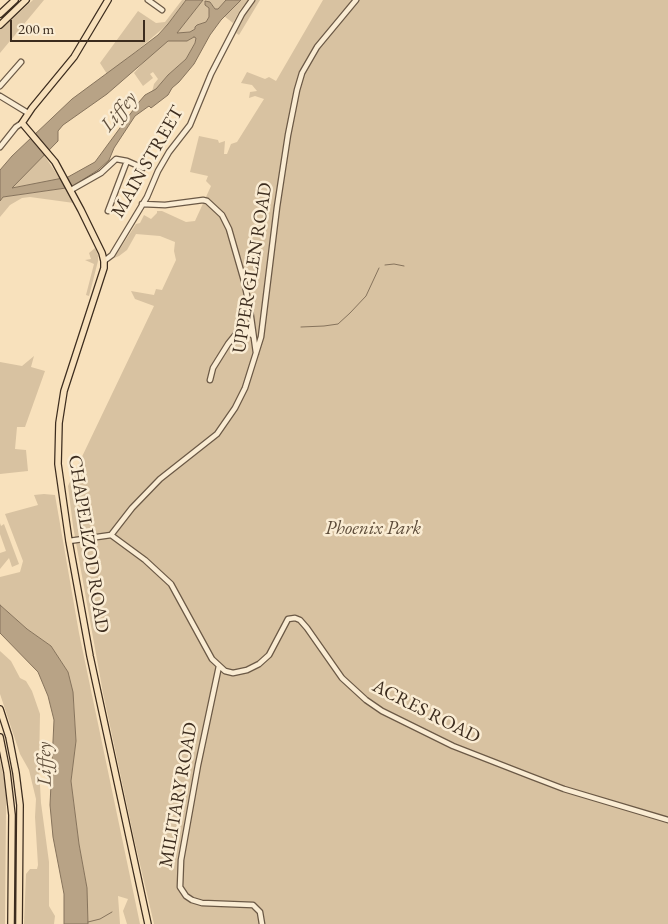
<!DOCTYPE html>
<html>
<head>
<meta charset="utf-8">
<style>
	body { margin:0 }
	#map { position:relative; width:668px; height:924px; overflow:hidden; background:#f8e1bc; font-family:"EB Garamond",serif }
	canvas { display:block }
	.scale { position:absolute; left:10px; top:20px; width:135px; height:22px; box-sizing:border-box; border:2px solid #3c2c1e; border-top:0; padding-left:6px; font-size:15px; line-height:18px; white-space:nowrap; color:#3c2c1e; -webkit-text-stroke:4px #faecd3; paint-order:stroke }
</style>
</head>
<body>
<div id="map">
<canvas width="668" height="924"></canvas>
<div class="scale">200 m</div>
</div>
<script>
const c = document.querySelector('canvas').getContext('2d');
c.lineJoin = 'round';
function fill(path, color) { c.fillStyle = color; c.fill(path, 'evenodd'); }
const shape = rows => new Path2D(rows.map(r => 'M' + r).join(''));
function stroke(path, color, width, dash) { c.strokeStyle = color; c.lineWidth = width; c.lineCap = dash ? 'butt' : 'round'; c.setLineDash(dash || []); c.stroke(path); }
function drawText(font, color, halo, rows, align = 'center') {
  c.font = font + ' "EB Garamond",serif'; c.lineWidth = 5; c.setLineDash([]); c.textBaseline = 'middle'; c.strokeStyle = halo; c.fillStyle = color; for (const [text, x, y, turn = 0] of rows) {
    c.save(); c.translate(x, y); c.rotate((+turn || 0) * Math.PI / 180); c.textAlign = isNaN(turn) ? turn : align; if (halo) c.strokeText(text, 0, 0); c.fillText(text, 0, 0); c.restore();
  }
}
const green = shape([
	[33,0,44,0,0,53,0,30],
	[182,0,186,0,168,24,133,54,107,74,100,63,138,11,156,23,165,22],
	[203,0,226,0,218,9,215,9,210,2,205,2,209,8,209,17,206,22,197,25,195,27,195,29,190,32,176,33],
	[241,0,248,0,240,10,233,23,224,16],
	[256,0,260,0,239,35,236,33,246,12],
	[323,0,668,0,668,924,154,924,135,843,103,693,73,526,68,486,154,306,135,299,131,291,154,295,156,289,162,290,176,260,174,251,175,242,160,236,136,234,127,250,119,256,114,258,136,224,140,223,144,215,151,219,157,213,157,211,162,211,186,222,195,221,211,186,206,181,208,176,190,172,199,136,218,140,219,143,225,141,224,154,227,154,231,144,237,142,264,99,255,96,249,98,250,92,257,91,252,85,241,83,247,72,265,79,269,77,276,81],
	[194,37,197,38,195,43,186,59,168,75,156,89,152,92,154,84,158,79,153,72,150,74,153,78,143,86,134,73,148,57,168,41,187,41],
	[44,155,60,179,11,188,30,168],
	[66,188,74,203,30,197,22,198,10,205,0,217,0,201,3,197],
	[95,248,98,255,98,261,89,296,86,295,94,264,85,260,91,259,89,253],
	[34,356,31,367,45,371,25,427,17,427,15,449,26,450,28,471,0,474,0,362,22,366],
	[44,494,55,495,79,633,140,924,127,924,123,911,128,899,118,896,120,924,88,924,87,888,79,844,71,781,76,741,74,705,68,672,51,646,27,629,0,605,0,577,20,572,23,561,5,514,38,505,34,495],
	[0,523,1,526,4,524,19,564,12,567,9,558,0,569,0,553,6,551,0,534],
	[0,651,11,661,20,678,26,681,32,691,40,714,39,767,41,803,49,862,49,906,55,916,54,924,24,924,26,874,30,869,37,869,38,865,35,817,36,799,29,770,20,754,0,694],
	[0,760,6,788,6,806,5,924,0,924]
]);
const water = shape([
	[186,0,203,0,177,33,190,32,195,29,195,27,197,25,206,22,209,17,209,8,205,5,205,1,210,2,215,9,218,9,226,0,241,0,221,20,210,35,194,64,179,82,172,88,168,95,151,108,149,106,135,116,114,148,109,160,98,170,73,186,66,188,3,197,0,201,0,170,12,156,72,99,133,54,158,35,168,24,186,0],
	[194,37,196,38,195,43,186,59,168,75,156,89,145,95,139,102,95,162,68,177,12,188,58,141,58,131,63,125,107,94,168,41,187,41,194,37],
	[0,605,27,629,51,646,68,672,73,692,76,741,71,781,79,844,87,888,88,924,64,924,64,894,53,837,50,805,54,720,48,696,38,672,0,633,0,605]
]);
const stream = shape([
	[385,265,394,264,404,266],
	[301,327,324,326,338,324,350,313,366,296,379,268],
	[88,922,100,919,112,912]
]);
const minor = shape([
	[148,0,162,10],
	[0,86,21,62],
	[0,96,28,113],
	[0,147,16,127,22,123],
	[71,190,101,173,116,159,127,161,143,168],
	[142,204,165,205,203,200,207,201,222,215,229,229,244,281,250,310,256,353],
	[108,211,127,161],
	[104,261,112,255,147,197,158,171,169,152,190,125,211,74,242,14,252,0],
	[210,380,213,368,228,344,236,334,243,331,249,332,253,336],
	[111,535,145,560,171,584,212,659,225,671,233,673,247,670,259,664,269,655,288,619,295,618,300,620,307,628,342,678,366,700,382,711,453,746,530,776,564,789,668,820],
	[111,535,132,508,160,479,217,434,235,408,245,388,261,337,277,207,288,135,297,90,302,73,317,47,356,0],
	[69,541,111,535],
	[219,666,198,765,181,860,180,887,186,896,192,900,202,903,253,905,260,912,262,924]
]);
const major = shape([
	[108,0,74,57,32,108,22,123,55,162,81,210,102,253,104,261,104,268,64,391,59,423,58,464,69,541,90,656,148,924],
	[0,14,15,0],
	[0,25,26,0],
	[0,709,9,737,16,773,20,805,19,924],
	[0,737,7,772,12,815,11,924]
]);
const streetNames = [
	["MAIN STREET",148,162,-60],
	["UPPER GLEN ROAD",253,268,-81],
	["CHAPELIZOD ROAD",88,544,81],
	["ACRES ROAD",426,712,27],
	["MILITARY ROAD",179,795,-80]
];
const parkNames = [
	["Phoenix Park",373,529]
];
const waterNames = [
	["Liffey",119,112,-51],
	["Liffey",45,764,-91]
];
fill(green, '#d8c2a1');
fill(water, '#b8a386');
stroke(water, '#86735c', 1);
stroke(stream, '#86735c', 1);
stroke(minor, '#6b5946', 7);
stroke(major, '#3c2c1e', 8);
stroke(minor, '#faecd3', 4.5);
stroke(major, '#f8e1bc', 5.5);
drawText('19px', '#3c2c1e', '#faecd3', streetNames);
drawText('italic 19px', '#5b4a38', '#faecd3', parkNames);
drawText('italic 20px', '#61503d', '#faecd3', waterNames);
</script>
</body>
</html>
